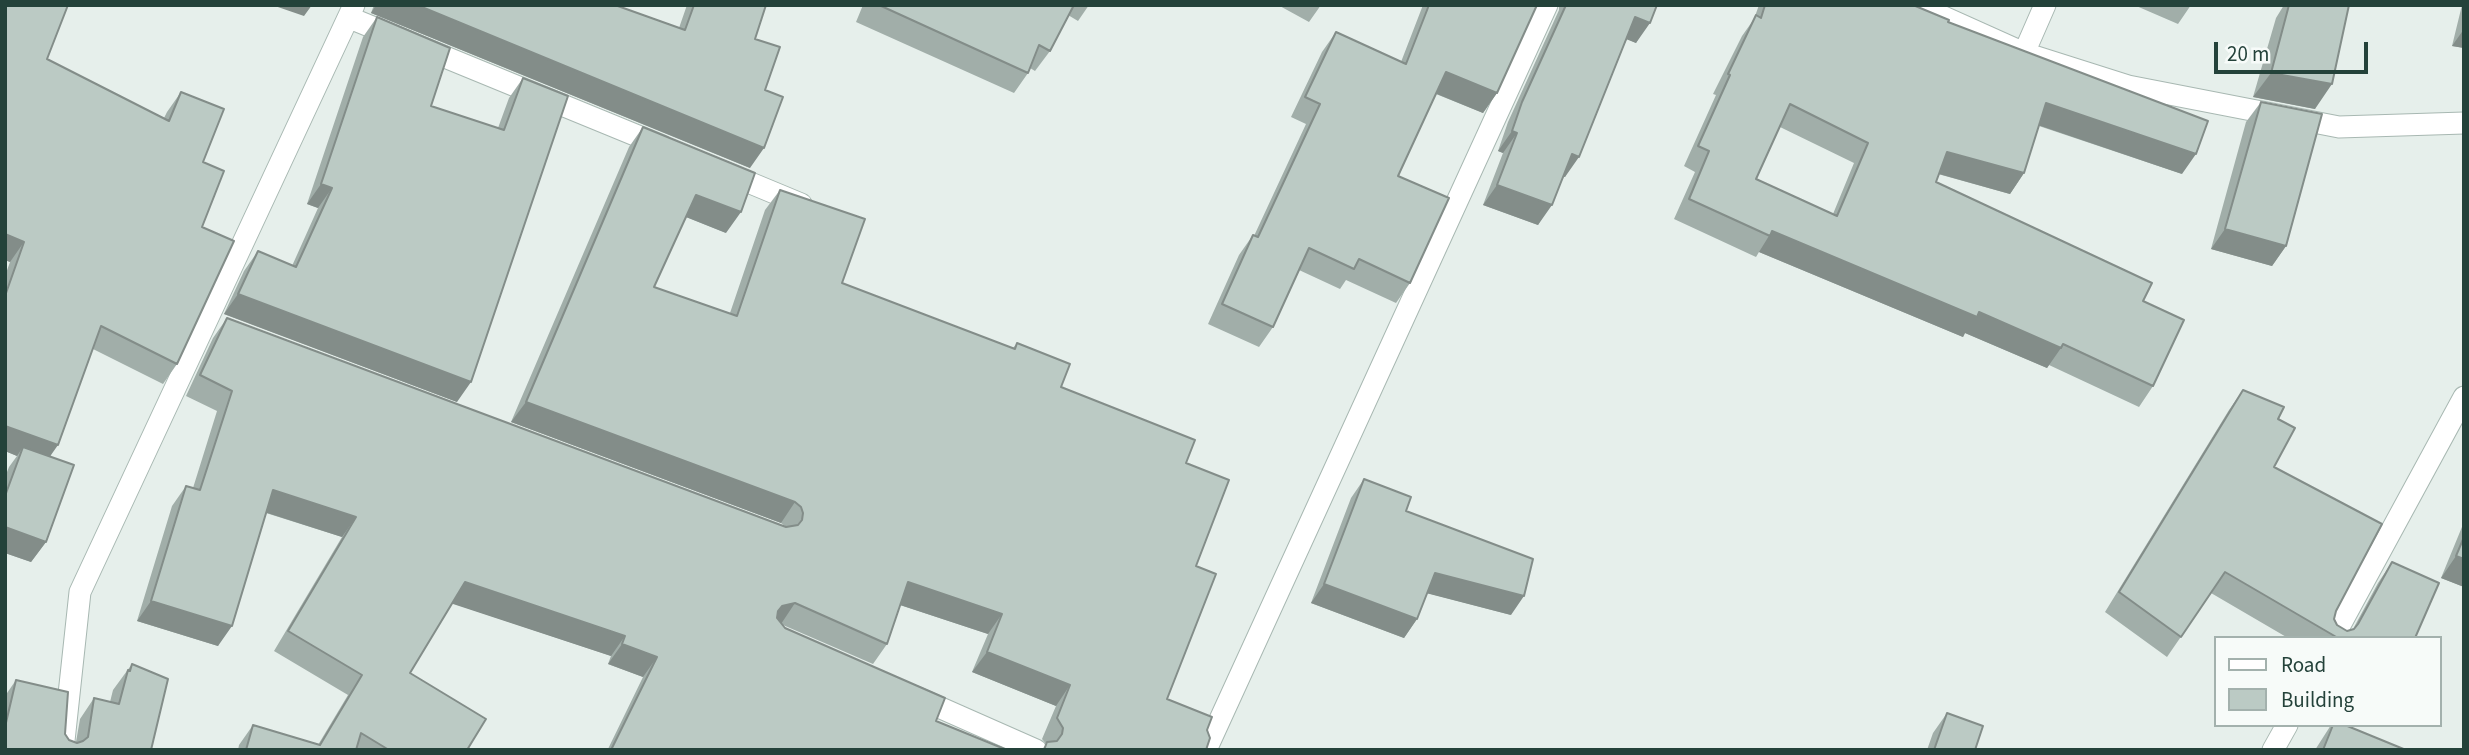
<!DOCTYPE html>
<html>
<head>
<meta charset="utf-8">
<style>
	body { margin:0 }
	#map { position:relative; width:2469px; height:755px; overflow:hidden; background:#e6efeb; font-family:"Source Sans 3",sans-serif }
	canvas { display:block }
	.frame { position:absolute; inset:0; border:7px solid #24423a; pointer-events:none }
	.legend { position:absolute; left:2214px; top:636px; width:228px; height:91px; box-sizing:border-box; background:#f7fbf9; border:2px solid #a3b1ad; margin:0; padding:9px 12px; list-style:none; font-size:21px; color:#24423a }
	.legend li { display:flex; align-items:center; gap:14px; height:35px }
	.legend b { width:35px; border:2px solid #a3b1ad }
	.scale { position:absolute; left:2214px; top:42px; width:154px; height:32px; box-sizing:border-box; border:4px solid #24423a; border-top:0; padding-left:9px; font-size:21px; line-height:24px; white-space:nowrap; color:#24423a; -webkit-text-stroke:5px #f7fbf9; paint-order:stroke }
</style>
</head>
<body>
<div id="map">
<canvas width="2469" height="755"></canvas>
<div class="frame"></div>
<ul class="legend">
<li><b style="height:9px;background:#fff"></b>Road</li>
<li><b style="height:19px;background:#bbcac4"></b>Building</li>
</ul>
<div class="scale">20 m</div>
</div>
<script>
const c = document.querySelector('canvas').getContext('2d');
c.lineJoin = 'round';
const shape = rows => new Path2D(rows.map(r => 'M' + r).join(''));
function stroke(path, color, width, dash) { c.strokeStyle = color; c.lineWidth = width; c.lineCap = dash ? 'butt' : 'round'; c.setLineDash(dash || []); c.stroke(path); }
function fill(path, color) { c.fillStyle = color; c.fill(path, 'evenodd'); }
const minor = shape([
	[1917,5,2024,53,2128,86,2339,127,2464,123],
	[350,18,662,146],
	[2024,53,2045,5],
	[724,172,801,204],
	[2333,638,2464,397],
	[916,697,1036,750],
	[63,750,80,592,354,5],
	[1206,750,1547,5],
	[2273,750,2287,725]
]);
const wall = shape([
	[5,5,47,59,164,118,167,112,181,92,203,162,202,227,177,364,163,384,93,349,50,457,46,542,31,562,5,553,5,477,9,467,17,456,5,451,5,276,10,262,5,260],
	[374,5,615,5,679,28,687,5,766,5,755,39,750,168,371,13],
	[863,5,1089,5,1078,21,1068,15,1050,51,1035,71,1030,68,1028,73,1014,93,856,22],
	[1278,5,1321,5,1309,22],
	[1423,5,1537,5,1497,93,1483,113,1436,94,1398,176,1410,283,1396,303,1346,280,1340,289,1299,270,1273,327,1259,347,1208,324,1239,255,1253,235,1254,236,1306,124,1291,117,1322,52,1336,32,1401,62],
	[1559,5,1657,5,1636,43,1627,39,1565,177,1564,177,1538,225,1483,205,1503,153,1498,151,1508,122,1559,10],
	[1759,5,1913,5,1948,22,2182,174,2039,126,2024,173,2010,194,1938,174,1936,182,2143,301,2153,386,2139,407,2049,365,2047,368,1965,333,1963,337,1759,252,1756,257,1674,219,1695,172,1684,166,1716,95,1713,94,1742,36,1754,19],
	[1780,127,1854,163,1833,214,1756,179],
	[2134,5,2191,5,2178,24],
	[2284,5,2349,5,2315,109,2253,97,2276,18],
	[2462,5,2464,5,2464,48,2452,46],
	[377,17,431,106,498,128,509,98,523,78,457,402,224,314,244,271,258,251,292,266,318,208,307,204,363,37],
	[2261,102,2286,246,2272,266,2211,249,2246,122],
	[643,127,726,233,686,217,654,287,730,313,765,210,780,190,842,283,1013,348,1017,343,1061,387,1186,463,1196,566,1167,699,1207,730,1206,750,1042,750,1046,744,1042,739,1056,706,972,672,988,634,900,605,887,644,873,664,783,625,785,628,936,721,1007,750,602,750,608,749,643,677,608,664,611,656,452,603,410,673,467,750,238,750,239,745,253,725,318,745,348,695,274,651,342,537,266,513,218,646,137,621,172,506,186,486,193,488,217,411,186,396,213,338,227,318,786,527,781,523,511,422,629,147],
	[2243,390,2278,419,2274,467,2336,611,2334,619,2337,625,2347,631,2353,629,2378,583,2392,562,2415,638,2288,638,2211,593,2167,657,2105,612,2229,410],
	[1364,479,1406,511,1511,615,1427,593,1417,619,1404,638,1311,603,1351,498],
	[2464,522,2464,587,2441,578],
	[132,664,151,750,5,750,5,696,16,680,69,740,76,742,80,719,94,698,110,702,113,690],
	[1947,713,1975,750,1927,750,1933,733],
	[2331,725,2345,725,2406,750,2315,750]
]);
const shadedWall = shape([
	[272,5,312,5,304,16],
	[376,5,417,5,764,148,750,168,371,13],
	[1635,17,1650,23,1636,43,1621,37],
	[2464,29,2464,48,2452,46],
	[1446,72,1497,93,1483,113,1432,92],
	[2271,73,2332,84,2315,109,2253,97],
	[2046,103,2196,154,2182,174,2032,123],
	[1512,131,1517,133,1503,153,1498,151],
	[1947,152,2024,173,2010,194,1932,172],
	[1572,154,1579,157,1565,177,1558,175],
	[321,184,332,188,318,208,307,204],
	[1497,185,1552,205,1538,225,1483,205],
	[696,195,741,212,726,233,681,215],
	[2225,229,2286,246,2272,266,2211,249],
	[1772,231,1979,312,2061,348,2047,368,1965,333,1963,337,1759,252],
	[5,234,24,242,10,262,5,260],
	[238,294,471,382,457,402,224,314],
	[526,402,795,502,781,523,511,422],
	[5,426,58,445,44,465,23,447,17,456,5,451],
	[273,490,356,517,342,537,258,510],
	[5,527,46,542,31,562,5,553],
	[2456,556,2464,559,2464,587,2441,578],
	[1435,573,1524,596,1511,615,1422,592],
	[465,582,625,636,611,656,450,603],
	[908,582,1002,614,988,634,894,603],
	[1324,584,1417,619,1404,638,1311,603],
	[151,601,232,626,218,646,137,621],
	[795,603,781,624,768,626,782,606],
	[622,644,657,657,643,677,608,664],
	[987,652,1070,685,1056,706,972,672]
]);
const building = shape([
	[5,5,68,5,47,59,169,121,181,92,224,109,203,162,224,171,202,227,234,241,177,364,101,326,58,445,5,426,5,296,24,242,5,234,5,5],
	[417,5,615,5,685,30,694,5,766,5,755,39,780,47,765,90,783,97,764,148,417,5],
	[879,5,1074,5,1050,51,1039,45,1028,73,879,5],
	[1429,5,1537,5,1497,93,1446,72,1398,176,1449,198,1410,283,1359,259,1354,269,1309,248,1273,327,1222,304,1253,235,1258,237,1320,104,1305,97,1336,32,1406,64,1429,5],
	[1566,5,1657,5,1650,23,1635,17,1579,157,1572,154,1552,205,1497,185,1517,133,1512,131,1522,102,1566,5],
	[1765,5,1913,5,1949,20,1948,22,2208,121,2196,154,2046,103,2024,173,1947,152,1936,182,2152,283,2143,301,2184,320,2153,386,2063,344,2061,348,1979,312,1977,317,1772,231,1770,236,1689,199,1709,151,1698,146,1730,75,1728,74,1756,15,1761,18,1765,5],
	[1790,104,1868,143,1837,216,1756,179,1790,104],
	[2289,5,2349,5,2332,84,2271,73,2289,5],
	[377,17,450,48,431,106,504,130,523,78,568,96,471,382,238,294,258,251,296,267,332,188,321,184,377,17],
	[2261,102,2322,114,2286,246,2225,229,2261,102],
	[643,127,755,173,741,212,696,195,654,287,737,316,780,190,865,219,842,283,1015,349,1017,343,1070,364,1061,387,1195,440,1186,463,1229,480,1196,566,1216,574,1167,699,1212,717,1207,730,1210,738,1206,750,1044,750,1047,742,1057,741,1062,734,1063,728,1057,718,1070,685,987,652,1002,614,908,582,887,644,795,603,782,606,778,611,777,618,785,628,945,698,936,721,1007,750,611,750,657,657,622,644,625,636,465,582,410,673,486,719,467,750,389,750,361,733,356,750,246,750,253,725,320,745,362,675,288,631,356,517,273,490,232,626,151,601,186,486,200,490,232,391,200,375,227,318,786,527,798,525,802,520,803,513,801,507,795,502,526,402,643,127],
	[2243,390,2284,407,2278,419,2295,428,2274,467,2382,524,2336,611,2334,619,2337,625,2347,631,2354,629,2358,624,2392,562,2439,583,2415,638,2338,638,2225,572,2181,637,2119,592,2243,390],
	[23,447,74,465,46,542,5,527,5,496,23,447],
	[1364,479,1411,497,1406,511,1533,559,1524,596,1435,573,1417,619,1324,584,1364,479],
	[2464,537,2464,559,2456,556,2464,537],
	[132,664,168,679,151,750,5,750,5,727,16,680,68,692,65,734,69,740,77,743,83,741,88,737,94,698,119,704,128,670,130,671,132,664],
	[1947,713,1983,726,1975,750,1934,750,1947,713],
	[2333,725,2345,725,2406,750,2323,750,2333,725]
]);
stroke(minor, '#a8b8b2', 23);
stroke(minor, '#fff', 21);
fill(wall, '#a1aea9');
fill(shadedWall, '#838d89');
fill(building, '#bbcac4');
stroke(building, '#838d89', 2);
</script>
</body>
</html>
